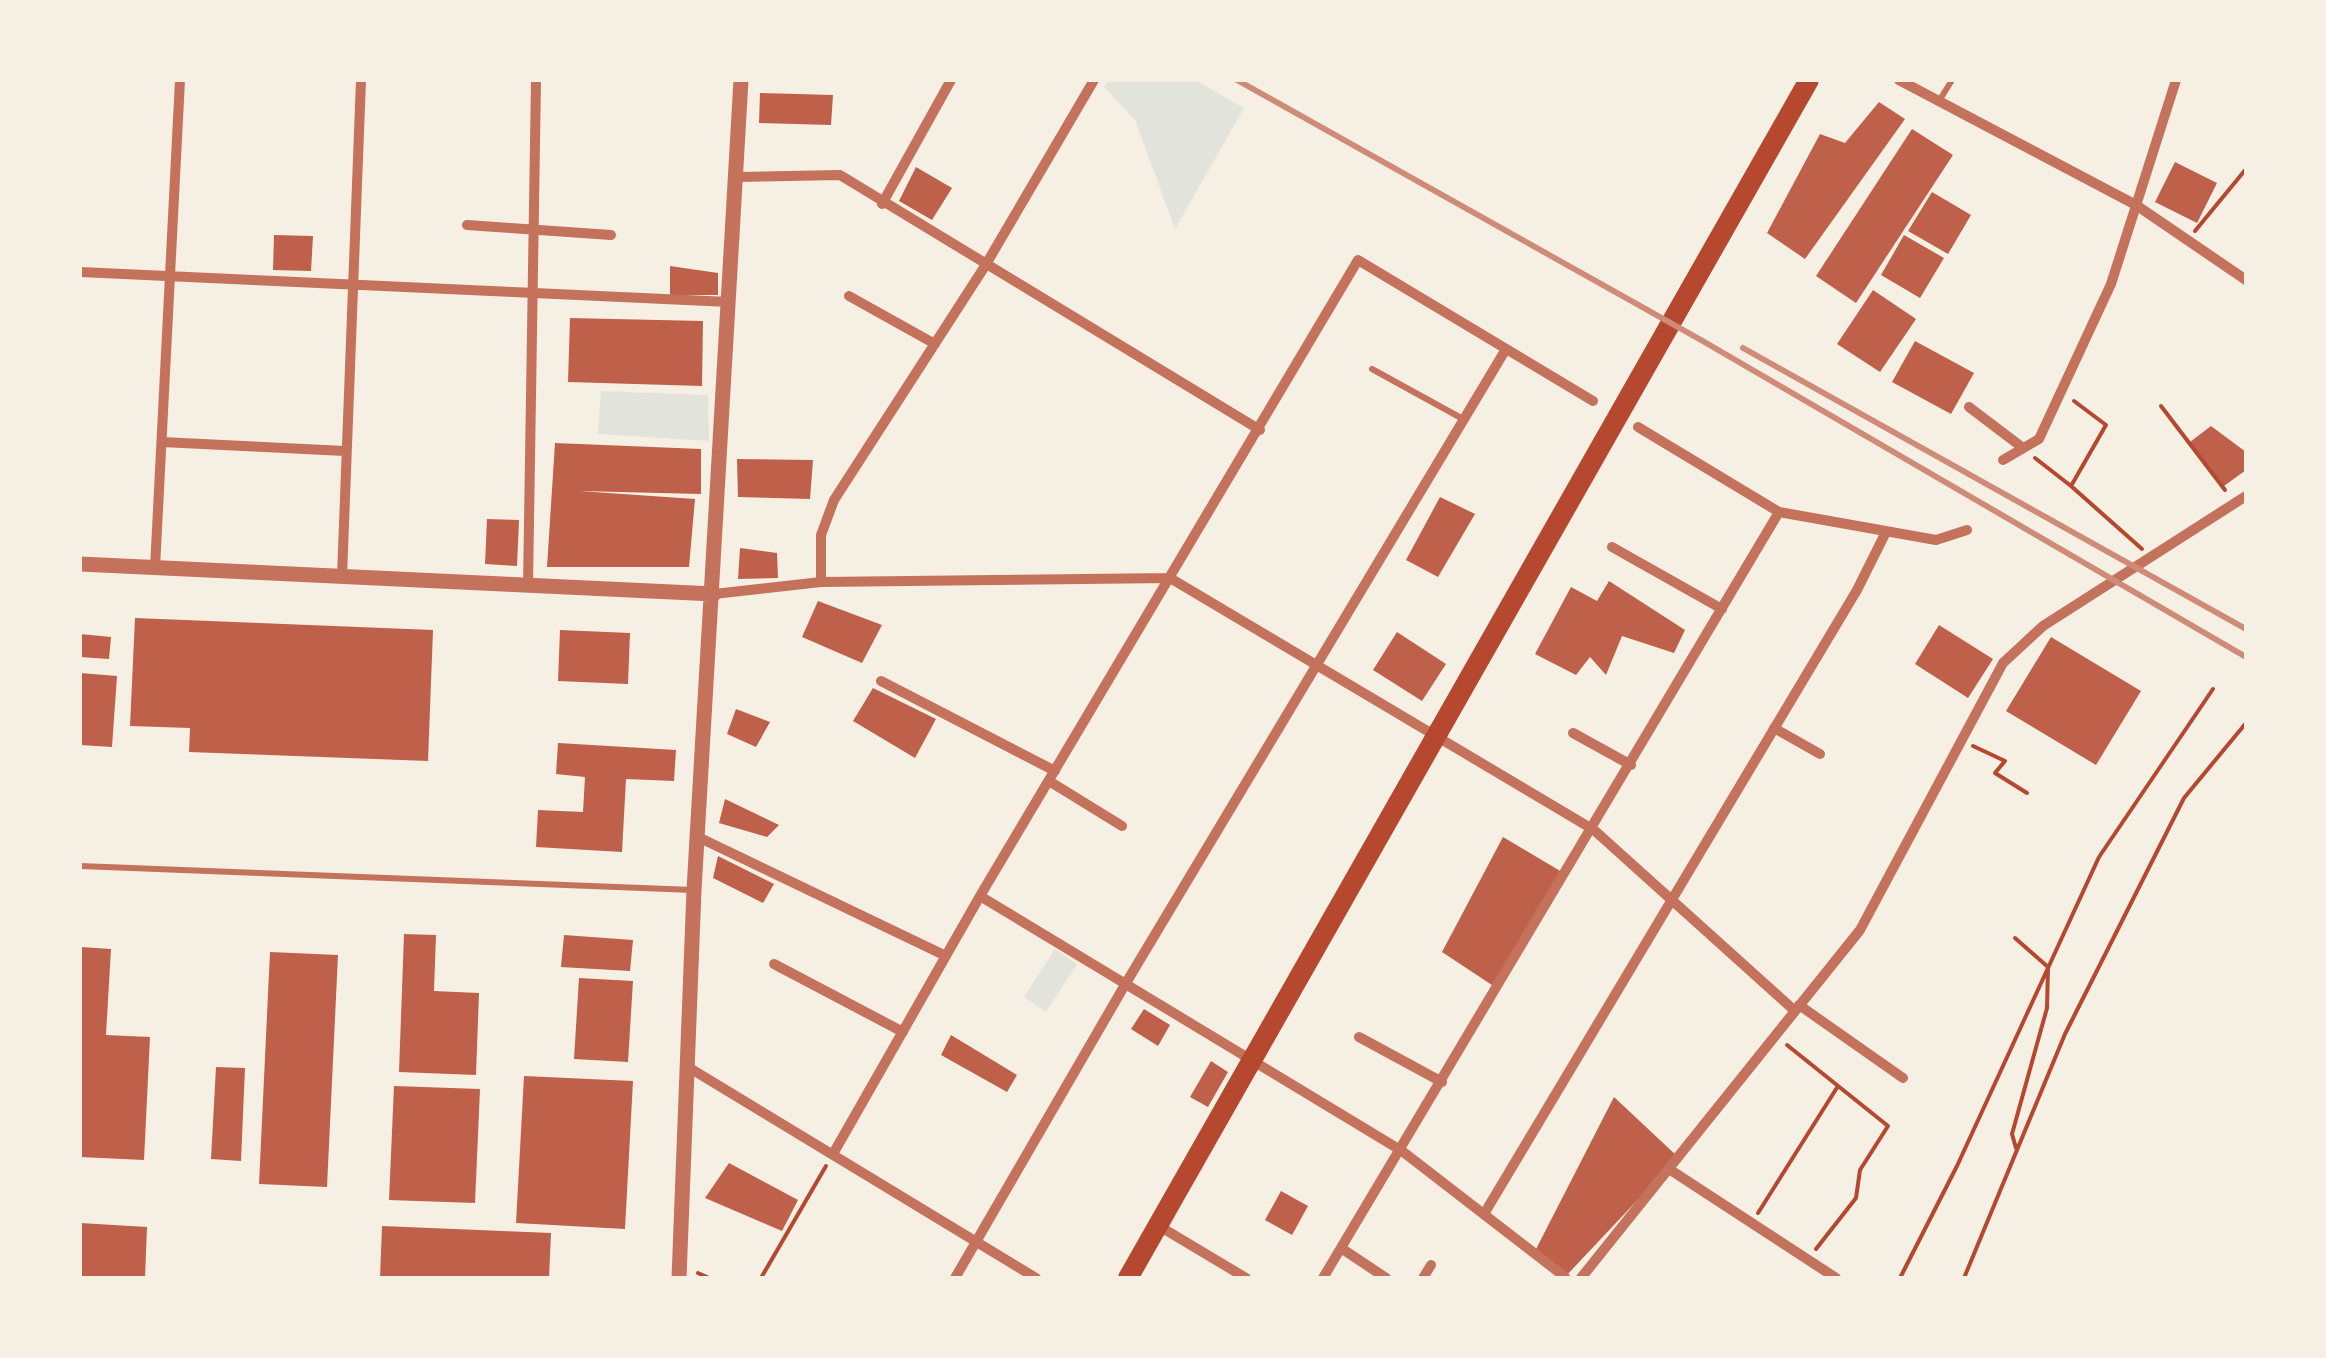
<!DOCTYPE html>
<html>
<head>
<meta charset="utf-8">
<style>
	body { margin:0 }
	#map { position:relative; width:2326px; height:1358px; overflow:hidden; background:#f6efe4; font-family:"PT Sans Narrow",sans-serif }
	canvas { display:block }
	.frame { position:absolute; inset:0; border:82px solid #f6efe4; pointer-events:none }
</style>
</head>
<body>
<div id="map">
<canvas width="2326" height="1358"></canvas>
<div class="frame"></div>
</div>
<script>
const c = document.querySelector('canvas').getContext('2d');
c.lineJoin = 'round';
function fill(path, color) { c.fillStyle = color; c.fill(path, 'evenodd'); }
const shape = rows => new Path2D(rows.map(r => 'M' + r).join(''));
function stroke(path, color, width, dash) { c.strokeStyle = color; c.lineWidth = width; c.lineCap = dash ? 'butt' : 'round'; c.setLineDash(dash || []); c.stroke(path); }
const green = shape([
	[1108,80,1195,80,1244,108,1175,229,1135,120,1104,87],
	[601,391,708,395,709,441,598,434],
	[1055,949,1077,964,1046,1012,1024,997]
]);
const building = shape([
	[760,93,833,95,831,125,759,123],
	[1879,102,1905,119,1805,259,1767,233,1820,134,1845,143],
	[1912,129,1953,155,1856,303,1816,276],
	[2175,162,2217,183,2197,223,2155,202],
	[916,167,952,188,932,220,899,201],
	[1932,192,1971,215,1948,254,1908,231],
	[274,235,313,236,311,271,273,270],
	[1904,235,1944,258,1920,298,1881,275],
	[670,266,718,273,718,295,670,295],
	[1873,290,1916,319,1880,372,1837,344],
	[570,318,703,321,702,386,568,382],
	[1915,341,1974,373,1951,414,1892,382],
	[2211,426,2246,452,2246,470,2224,486,2190,442],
	[555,443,701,449,701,494,579,491,695,499,689,567,547,567],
	[737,459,813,460,810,499,738,497],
	[1440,497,1475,514,1438,577,1406,560],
	[487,519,519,520,517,566,485,564],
	[740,548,777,553,778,578,738,579],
	[1609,581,1685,630,1674,653,1622,636,1606,675,1590,657,1576,675,1535,654,1571,587,1597,601],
	[818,601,882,625,862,663,802,637],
	[135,618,433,630,428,761,189,752,190,728,130,726],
	[1939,625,1993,659,1968,698,1915,664],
	[560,630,630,633,628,684,558,681],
	[1397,632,1446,664,1422,701,1373,670],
	[80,634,111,637,109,659,80,657],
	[2051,637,2141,691,2096,765,2006,711],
	[80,673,117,676,112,747,80,745],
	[873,688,936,719,915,758,853,721],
	[736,709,770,722,756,747,727,734],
	[558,743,676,750,674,781,626,779,622,852,536,847,538,810,583,812,585,777,556,774],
	[725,799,779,825,767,837,719,823],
	[1503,837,1567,875,1498,989,1442,952],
	[718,856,774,884,763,903,713,878],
	[404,934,436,935,434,991,479,993,476,1075,399,1072],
	[564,935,633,940,630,971,561,967],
	[80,947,111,949,106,1035,150,1037,144,1160,80,1157],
	[270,952,338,955,327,1187,259,1184],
	[579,978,633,981,628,1062,574,1059],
	[1144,1009,1170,1025,1158,1046,1131,1029],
	[951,1035,1017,1075,1007,1092,941,1055],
	[1211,1061,1228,1072,1208,1107,1190,1097],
	[216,1067,245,1068,241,1161,211,1159],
	[524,1076,633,1081,625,1229,516,1223],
	[394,1086,480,1089,475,1203,389,1200],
	[1614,1097,1678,1157,1565,1277,1534,1253],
	[729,1163,798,1200,782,1231,705,1198],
	[1281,1191,1308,1206,1292,1235,1265,1220],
	[80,1223,147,1227,145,1278,80,1278],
	[382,1226,551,1233,549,1278,380,1278]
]);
const path = shape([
	[2195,231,2246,169],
	[2074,401,2106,425,2071,486,2142,549],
	[2161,406,2225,490],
	[2035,458,2071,486],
	[1973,746,2005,761,1995,773,2027,793],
	[2015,938,2048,967,2047,1008,2012,1134,2016,1148],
	[1787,1045,1888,1126,1860,1170,1856,1198,1816,1249],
	[1758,1213,1838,1086],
	[698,1273,709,1278],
	[761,1278,826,1166],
	[1900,1278,1957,1166,2099,857,2213,689],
	[1964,1278,2065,1034,2184,798,2246,723]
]);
const service = shape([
	[1939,101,1952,80],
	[1372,369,1463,419],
	[80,866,693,890]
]);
const minor = shape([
	[1899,80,2136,205,2246,280],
	[738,177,840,175,1260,430],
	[882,204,951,80],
	[467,225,611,235],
	[80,272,729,302],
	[849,296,935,344],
	[1969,407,2023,448],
	[1638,427,1779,512,1936,540,1967,530],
	[162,442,345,451],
	[2003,460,2039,439,2111,284,2176,80],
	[1612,547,1722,609],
	[155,568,180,80],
	[342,576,361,80],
	[821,582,821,535,834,500,985,266,1094,80],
	[528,585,536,80],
	[714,594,821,582,1170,578,1594,830,1795,1011],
	[881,681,1055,771],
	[1774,728,1820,754],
	[1573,733,1631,765],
	[1049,781,1122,826],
	[698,837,946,956],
	[980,896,1402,1151,1565,1277],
	[774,964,903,1032],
	[1799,1005,1903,1078],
	[1359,1037,1442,1082],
	[688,1067,1036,1278],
	[833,1154,980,896,1358,260,1593,401],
	[1669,1169,1836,1278],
	[1484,1214,1857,590,1886,532],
	[1159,1226,1246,1278],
	[1341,1248,1386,1278],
	[955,1278,1126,983,1506,349],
	[1323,1278,1779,512],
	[1423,1278,1431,1265],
	[1581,1278,1860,930,2003,663,2043,626,2246,496]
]);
const tertiary = shape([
	[80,564,714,594],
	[679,1278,694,890,741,80]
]);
const primary = shape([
	[1128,1278,1809,80]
]);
const rail = shape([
	[1237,80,1701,340,2246,657],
	[1743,348,2246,629]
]);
fill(green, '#e2e4dc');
fill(building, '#bf614a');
stroke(path, '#b5482f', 4);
stroke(service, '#c5725c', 6);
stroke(minor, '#c5725c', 10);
stroke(tertiary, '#c5725c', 15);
stroke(primary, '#b5482f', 20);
stroke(rail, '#cf8b77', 6);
</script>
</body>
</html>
